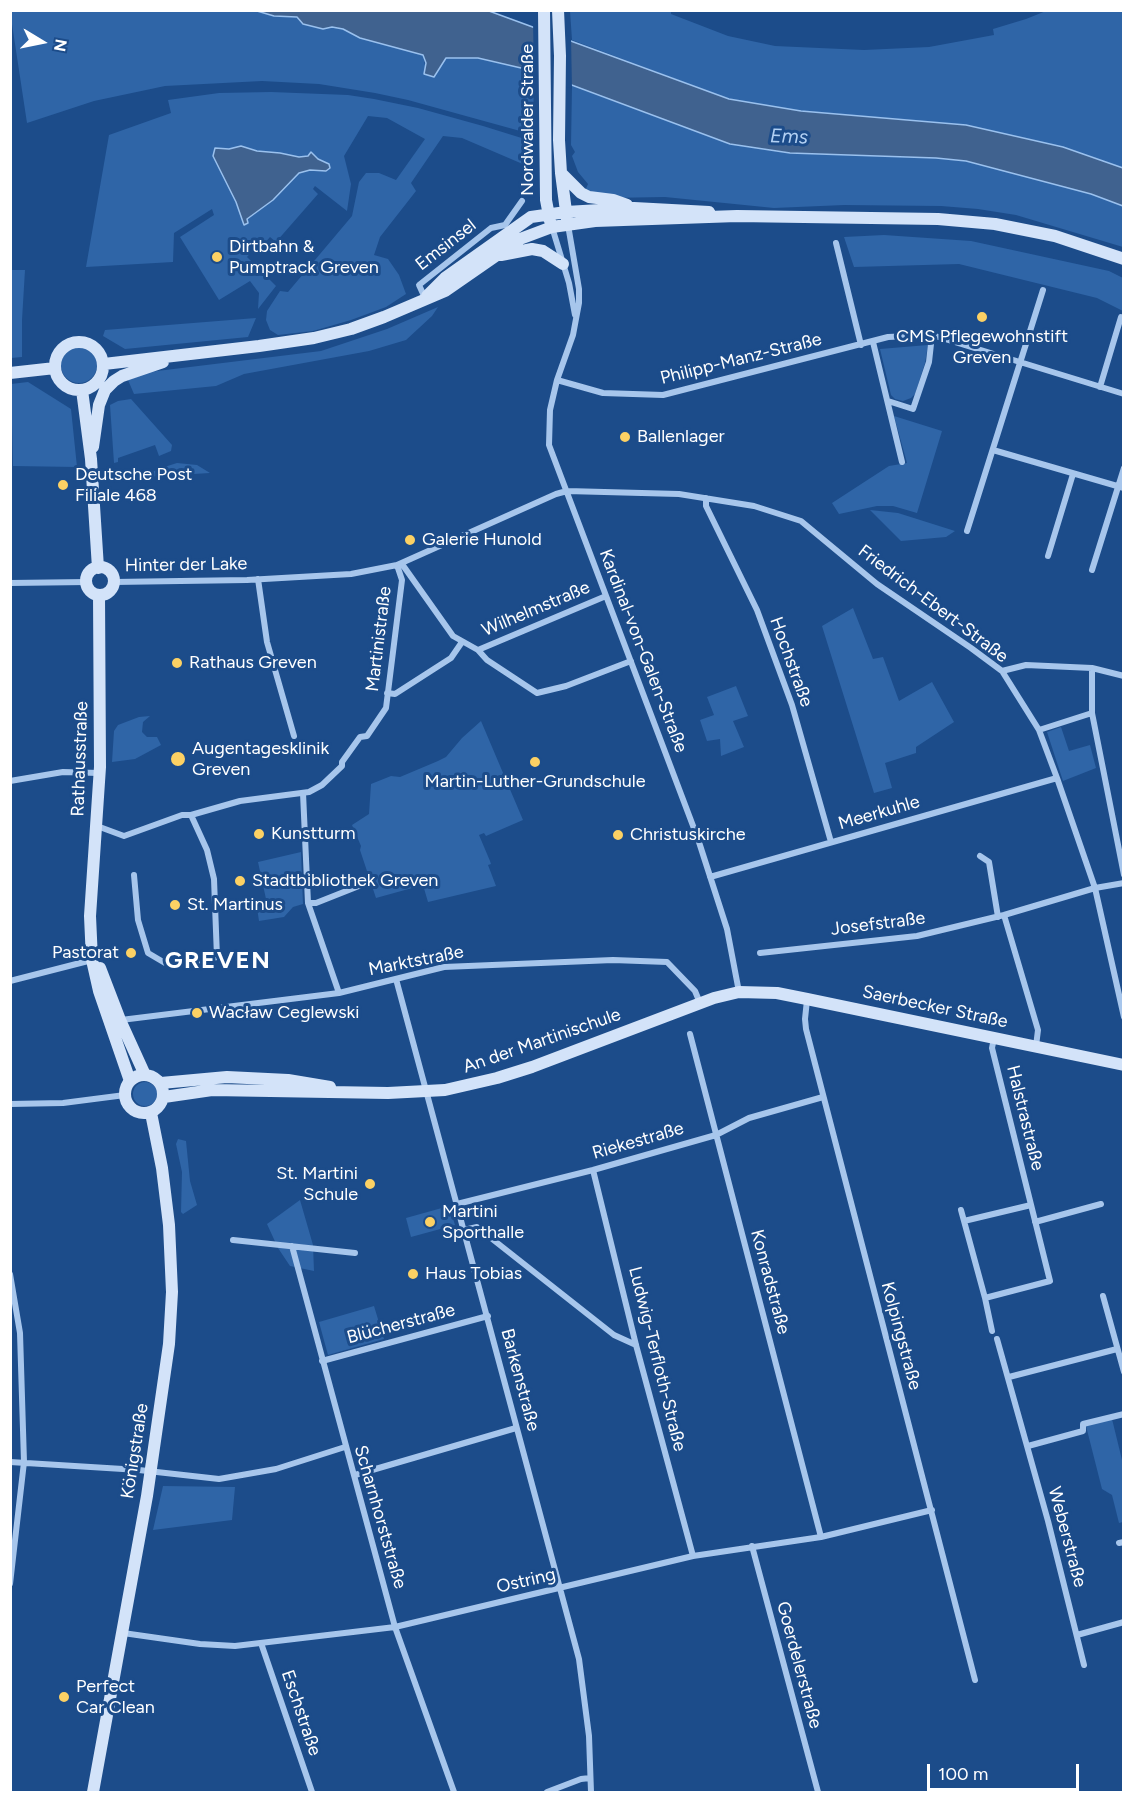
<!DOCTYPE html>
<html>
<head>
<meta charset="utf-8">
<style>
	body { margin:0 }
	#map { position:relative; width:1134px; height:1803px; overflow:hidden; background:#1c4c8a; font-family:Figtree,sans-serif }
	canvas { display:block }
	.frame { position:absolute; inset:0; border:12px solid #fff; pointer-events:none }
	.north { position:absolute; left:12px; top:12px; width:60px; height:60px; -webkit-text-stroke:4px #1c4c8a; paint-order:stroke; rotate:100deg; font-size:16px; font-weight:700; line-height:24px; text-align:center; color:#fff }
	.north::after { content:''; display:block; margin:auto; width:21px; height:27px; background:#fff; clip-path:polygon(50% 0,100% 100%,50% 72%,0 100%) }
	.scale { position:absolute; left:927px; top:1764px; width:152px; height:27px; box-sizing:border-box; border:3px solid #fff; border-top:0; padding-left:8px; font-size:18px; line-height:21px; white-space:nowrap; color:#fff; -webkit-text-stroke:4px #1c4c8a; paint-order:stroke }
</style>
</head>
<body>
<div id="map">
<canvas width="1134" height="1803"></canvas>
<div class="frame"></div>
<div class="north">N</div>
<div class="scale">100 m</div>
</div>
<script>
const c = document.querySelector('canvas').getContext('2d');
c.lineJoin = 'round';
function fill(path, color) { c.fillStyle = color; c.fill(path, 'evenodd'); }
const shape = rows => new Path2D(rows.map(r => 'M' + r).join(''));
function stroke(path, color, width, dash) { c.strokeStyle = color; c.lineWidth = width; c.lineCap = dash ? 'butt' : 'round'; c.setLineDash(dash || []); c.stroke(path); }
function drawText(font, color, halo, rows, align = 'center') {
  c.font = font + ' Figtree,sans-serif'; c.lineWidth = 6; c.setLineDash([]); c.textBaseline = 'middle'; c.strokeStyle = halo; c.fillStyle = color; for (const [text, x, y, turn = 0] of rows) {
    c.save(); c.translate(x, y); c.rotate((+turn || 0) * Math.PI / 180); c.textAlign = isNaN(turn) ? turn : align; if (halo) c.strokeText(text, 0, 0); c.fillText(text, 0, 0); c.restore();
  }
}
const green = shape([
	[10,11,257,11,274,16,297,17,303,24,323,29,332,27,343,29,360,38,423,55,426,71,434,77,446,58,478,58,534,71,533,129,531,134,408,100,375,93,319,84,262,81,165,86,94,101,27,123],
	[570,11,671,11,671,14,728,36,775,46,864,50,929,47,994,35,993,29,1026,19,1046,11,1123,11,1123,168,1063,147,966,125,801,111,729,99,572,40],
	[572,86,730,144,790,153,936,158,966,161,1091,194,1123,206,1123,247,1016,215,978,209,941,206,844,205,774,208,665,197,606,198,585,191,588,184,578,172,572,156,575,152,571,145],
	[271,92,348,95,374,99,418,108,483,126,528,140,533,145,532,168,462,138,443,136,411,183,416,191,380,237,374,255,388,259,399,275,406,294,386,307,351,320,313,331,278,335,270,330,266,320,267,311,280,291,288,292,352,216,359,182,366,173,379,173,396,180,425,139,387,118,368,116,344,156,351,184,347,211,315,186,313,189,318,194,276,242,270,237,264,244,260,242,247,257,276,286,258,309,259,293,250,281,219,300,180,237,214,215,212,209,174,233,173,262,86,267,109,135,171,113,168,100,219,93],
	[884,235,971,241,1109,271,1123,278,1123,311,1097,298,959,264,854,267,844,237],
	[11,270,25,270,22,320,22,357,11,358],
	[438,307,432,316,406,340,369,351,244,374,216,386,134,394,128,380,149,372,321,351,387,329],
	[256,318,248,337,125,349,103,336,105,330],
	[928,345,925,363,915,394,911,398,903,401,895,399,891,395,880,349],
	'61 365a18 18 0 1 1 36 0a18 18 0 1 1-36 0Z',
	[28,382,71,409,77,467,13,466,11,384],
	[131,399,172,445,171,451,159,456,155,445,118,458,118,462,114,463,110,405,118,401],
	[894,416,942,431,917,513,893,506,877,506,839,514,832,503,889,466,907,463],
	[177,463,197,465,210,473,144,477,158,469],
	[870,510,898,513,955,531,946,537,901,541],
	[853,608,873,659,883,657,899,701,932,682,954,722,916,747,916,753,885,763,892,788,874,793,822,626],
	[736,686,748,716,733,721,744,747,721,756,720,739,707,741,700,720,714,715,707,697],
	[150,716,143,722,142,732,147,737,157,737,161,745,135,759,112,762,114,731,118,725,139,717],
	[481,721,523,820,486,836,484,833,479,835,490,861,491,864,488,865,496,886,428,902,423,885,376,898,360,850,361,846,352,825,369,814,371,784,391,776,400,777,438,761,446,757,462,738],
	[1061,727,1069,751,1090,745,1096,768,1063,781,1047,732],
	[301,852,303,904,293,907,284,917,259,921,256,901,266,899,258,862],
	'133 1094a12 12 0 1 1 24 0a12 12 0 1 1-24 0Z',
	[178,1139,186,1141,190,1181,197,1205,183,1214,181,1212,182,1172,176,1144],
	[300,1200,313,1245,314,1271,290,1266,278,1248,267,1224],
	[449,1206,455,1225,411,1237,406,1218],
	[374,1306,384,1339,328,1355,319,1322],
	[1112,1419,1123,1464,1123,1522,1119,1523,1112,1495,1102,1489,1086,1426],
	[163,1486,235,1487,232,1520,153,1530]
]);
const water = shape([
	[257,11,489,11,729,99,801,111,966,125,1063,147,1123,168,1123,206,1091,194,966,161,936,158,790,153,730,144,534,71,478,58,446,58,434,77,424,74,426,63,423,55,360,38,343,29,332,27,323,29,303,24,297,17,274,16,257,11],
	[241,146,257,151,280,153,299,157,308,156,311,152,318,159,329,164,330,168,326,171,310,170,299,173,273,200,247,219,248,223,244,225,236,202,213,156,215,148,229,149,241,146]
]);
const pier = shape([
	[533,22,571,37,572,89,534,75]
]);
const street = shape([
	[568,225,579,289,579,303,573,335,557,380,550,410,549,445,698,839,727,929,739,992],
	[552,227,569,283,575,315],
	[836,243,861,345],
	[425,298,419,285,491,228,505,225,522,201],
	[873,342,902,462],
	[557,380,603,393,663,395,888,337,932,335,1124,394],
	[1100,387,1121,317],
	[888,401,913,409,929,362,932,335],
	[993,450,1124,488],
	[706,498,706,506,757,610,792,705,831,842],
	[967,531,1043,290],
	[1048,556,1073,474],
	[402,564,453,636,478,650,487,660,537,693,566,686,631,661],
	[1092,570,1124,468],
	[258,579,267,642,294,736],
	[114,582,247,580,351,574,397,565,556,494,567,491,679,494,754,506,801,521,877,584,971,648,1002,671,1039,730,1057,778,1095,888,1124,1017],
	[10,583,87,582],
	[478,650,606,596],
	[1092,668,1092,713,1124,875],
	[1002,671,1026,665,1092,668,1124,676],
	[387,693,395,694,451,658,462,642],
	[1039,730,1092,713],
	[10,781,63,772,99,773],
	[303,793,308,903,339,993],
	[97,826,124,836,182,815,191,815,240,801,309,792,322,785,342,766,342,762,360,737,367,736,386,708,402,580,397,565],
	[980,856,989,862,998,917],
	[134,875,138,920,148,953,165,963,187,963,217,957,214,879,207,850,191,815],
	[710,877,1057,778],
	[308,903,316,903,369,882],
	[1004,915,1038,1030,1036,1046],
	[760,953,917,936,1004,915,1095,888,1124,883],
	[396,979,579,1659,589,1736,591,1792],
	[10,981,92,960],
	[807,1000,805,1019,806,1029,975,1680],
	[121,1020,339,993,444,967,613,960,667,962,695,991,700,1003],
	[690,1034,821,1537],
	[10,1104,63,1103,125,1095],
	[593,1170,636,1345,693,1556],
	[457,1204,593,1170,716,1135,749,1118,823,1097],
	[961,1210,985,1298,1050,1281,992,1048,994,1038],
	[964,1221,1031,1205],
	[1035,1222,1101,1204],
	[464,1230,477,1227,614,1335,636,1345],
	[233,1240,355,1253],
	[292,1246,395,1627,454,1792],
	[10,1274,20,1333,24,1462,10,1584],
	[1103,1296,1124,1372],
	[985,1298,992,1331],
	[997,1339,1048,1521,1084,1665],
	[322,1361,488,1316],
	[1009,1377,1117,1349],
	[1028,1446,1083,1431,1083,1424,1124,1414],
	[10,1462,139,1470,219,1479,276,1469,345,1447],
	[355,1475,516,1428],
	[1119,1543,1124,1542],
	[752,1546,818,1792],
	[123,1633,200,1644,235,1646,395,1627,693,1556,821,1537,932,1510],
	[1077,1635,1124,1622],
	[261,1643,312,1792],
	[547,1792,581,1779,590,1778]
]);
const secondary = shape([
	[544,10,546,200,550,221],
	[558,10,560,56,559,140,561,173,567,219],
	[561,173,581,193,589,197,613,200,627,205],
	[501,255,532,249,543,251,563,264],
	[427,296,445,278,531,217,566,212,634,208,709,212],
	'55 366a24 24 0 1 1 48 0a24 24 0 1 1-48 0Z',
	[104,364,259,346,314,338,351,329,384,317,445,291,520,239,552,227,595,221,737,216,938,219,995,224,1055,236,1124,259],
	[10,373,55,368],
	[82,390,91,459,98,568],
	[93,447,99,405,105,390,114,381,122,376,163,362],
	'86 581a14 14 0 1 1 28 0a14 14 0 1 1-28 0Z',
	[99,595,100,767,90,916,92,960,99,991,130,1081],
	[100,968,120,1020,145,1075],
	'125 1094a19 19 0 1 1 38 0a19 19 0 1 1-38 0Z',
	[161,1083,227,1077,288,1080,330,1087],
	[164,1097,212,1090,388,1093,445,1090,497,1078,532,1067,714,998,739,992,777,993,807,999,1124,1065],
	[93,1792,147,1496,169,1344,172,1292,169,1225,162,1168,151,1113]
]);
const markers = [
	[217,257,6,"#fcd164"],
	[982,317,6,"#fcd164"],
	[625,437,6,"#fcd164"],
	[63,485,6,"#fcd164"],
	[410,540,6,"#fcd164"],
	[177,663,6,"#fcd164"],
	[178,759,8,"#fcd164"],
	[535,762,6,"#fcd164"],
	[259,834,6,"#fcd164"],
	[618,835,6,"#fcd164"],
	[240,881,6,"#fcd164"],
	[175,905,6,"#fcd164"],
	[131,953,6,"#fcd164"],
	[197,1013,6,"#fcd164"],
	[370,1184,6,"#fcd164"],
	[430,1222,6,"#fcd164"],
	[413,1274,6,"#fcd164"],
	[64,1697,6,"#fcd164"]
];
const streetNames = [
	["Nordwalder Straße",528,120,-90],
	["Emsinsel",446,245,-38],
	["Philipp-Manz-Straße",741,359,-14],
	["Hinter der Lake",186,565,-1],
	["Friedrich-Ebert-Straße",933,604,37],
	["Wilhelmstraße",536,609,-23],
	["Martinistraße",379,639,-83],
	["Kardinal-von-Galen-Straße",643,651,69],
	["Hochstraße",791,662,70],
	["Rathausstraße",80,759,-88],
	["Meerkuhle",879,813,-16],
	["Josefstraße",878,924,-7],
	["Marktstraße",416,961,-11],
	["Saerbecker Straße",935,1007,12],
	["An der Martinischule",542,1041,-19],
	["Halstrastraße",1025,1118,76],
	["Riekestraße",638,1141,-16],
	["Konradstraße",770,1282,75],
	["Blücherstraße",401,1324,-15],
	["Kolpingstraße",901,1336,75],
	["Ludwig-Terfloth-Straße",657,1359,76],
	["Barkenstraße",520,1380,75],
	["Königstraße",135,1451,-81],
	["Scharnhorststraße",380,1517,74],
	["Weberstraße",1067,1537,75],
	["Ostring",526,1581,-13],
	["Goerdelerstraße",799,1665,75],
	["Eschstraße",301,1713,71]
];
const poiNames = [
	["Dirtbahn &",229,247],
	["Pumptrack Greven",229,268],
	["CMS Pflegewohnstift",982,337,"center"],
	["Greven",982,358,"center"],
	["Ballenlager",637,437],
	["Deutsche Post",75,475],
	["Filiale 468",75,496],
	["Galerie Hunold",422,540],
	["Rathaus Greven",189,663],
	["Augentagesklinik",192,749],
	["Greven",192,770],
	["Martin-Luther-Grundschule",535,782,"center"],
	["Kunstturm",271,834],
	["Christuskirche",630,835],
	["Stadtbibliothek Greven",252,881],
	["St. Martinus",187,905],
	["Pastorat",119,953,"right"],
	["Wacław Ceglewski",209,1013],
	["St. Martini",358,1174,"right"],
	["Schule",358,1195,"right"],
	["Martini",442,1212],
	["Sporthalle",442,1233],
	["Haus Tobias",425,1274],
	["Perfect",76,1687],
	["Car Clean",76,1708]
];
const waterNames = [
	["Ems",789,137,2]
];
const districtNames = [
	["GREVEN",218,961]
];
fill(green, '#2f65a7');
fill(water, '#40628f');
stroke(water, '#9ac1ee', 1.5);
fill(pier, '#1c4c8a');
stroke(street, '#a7c6ec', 6);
stroke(secondary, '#d3e3f9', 12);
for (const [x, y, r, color] of markers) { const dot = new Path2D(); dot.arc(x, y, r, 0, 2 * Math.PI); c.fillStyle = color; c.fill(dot); stroke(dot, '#1c4c8a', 2); }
drawText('18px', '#fff', '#1c4c8a', streetNames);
drawText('18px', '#fff', '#1c4c8a', poiNames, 'left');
drawText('italic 20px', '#b2d0f3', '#1c4c8a', waterNames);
c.letterSpacing = '1.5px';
drawText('bold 24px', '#fff', '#1c4c8a', districtNames);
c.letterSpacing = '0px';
</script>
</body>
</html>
